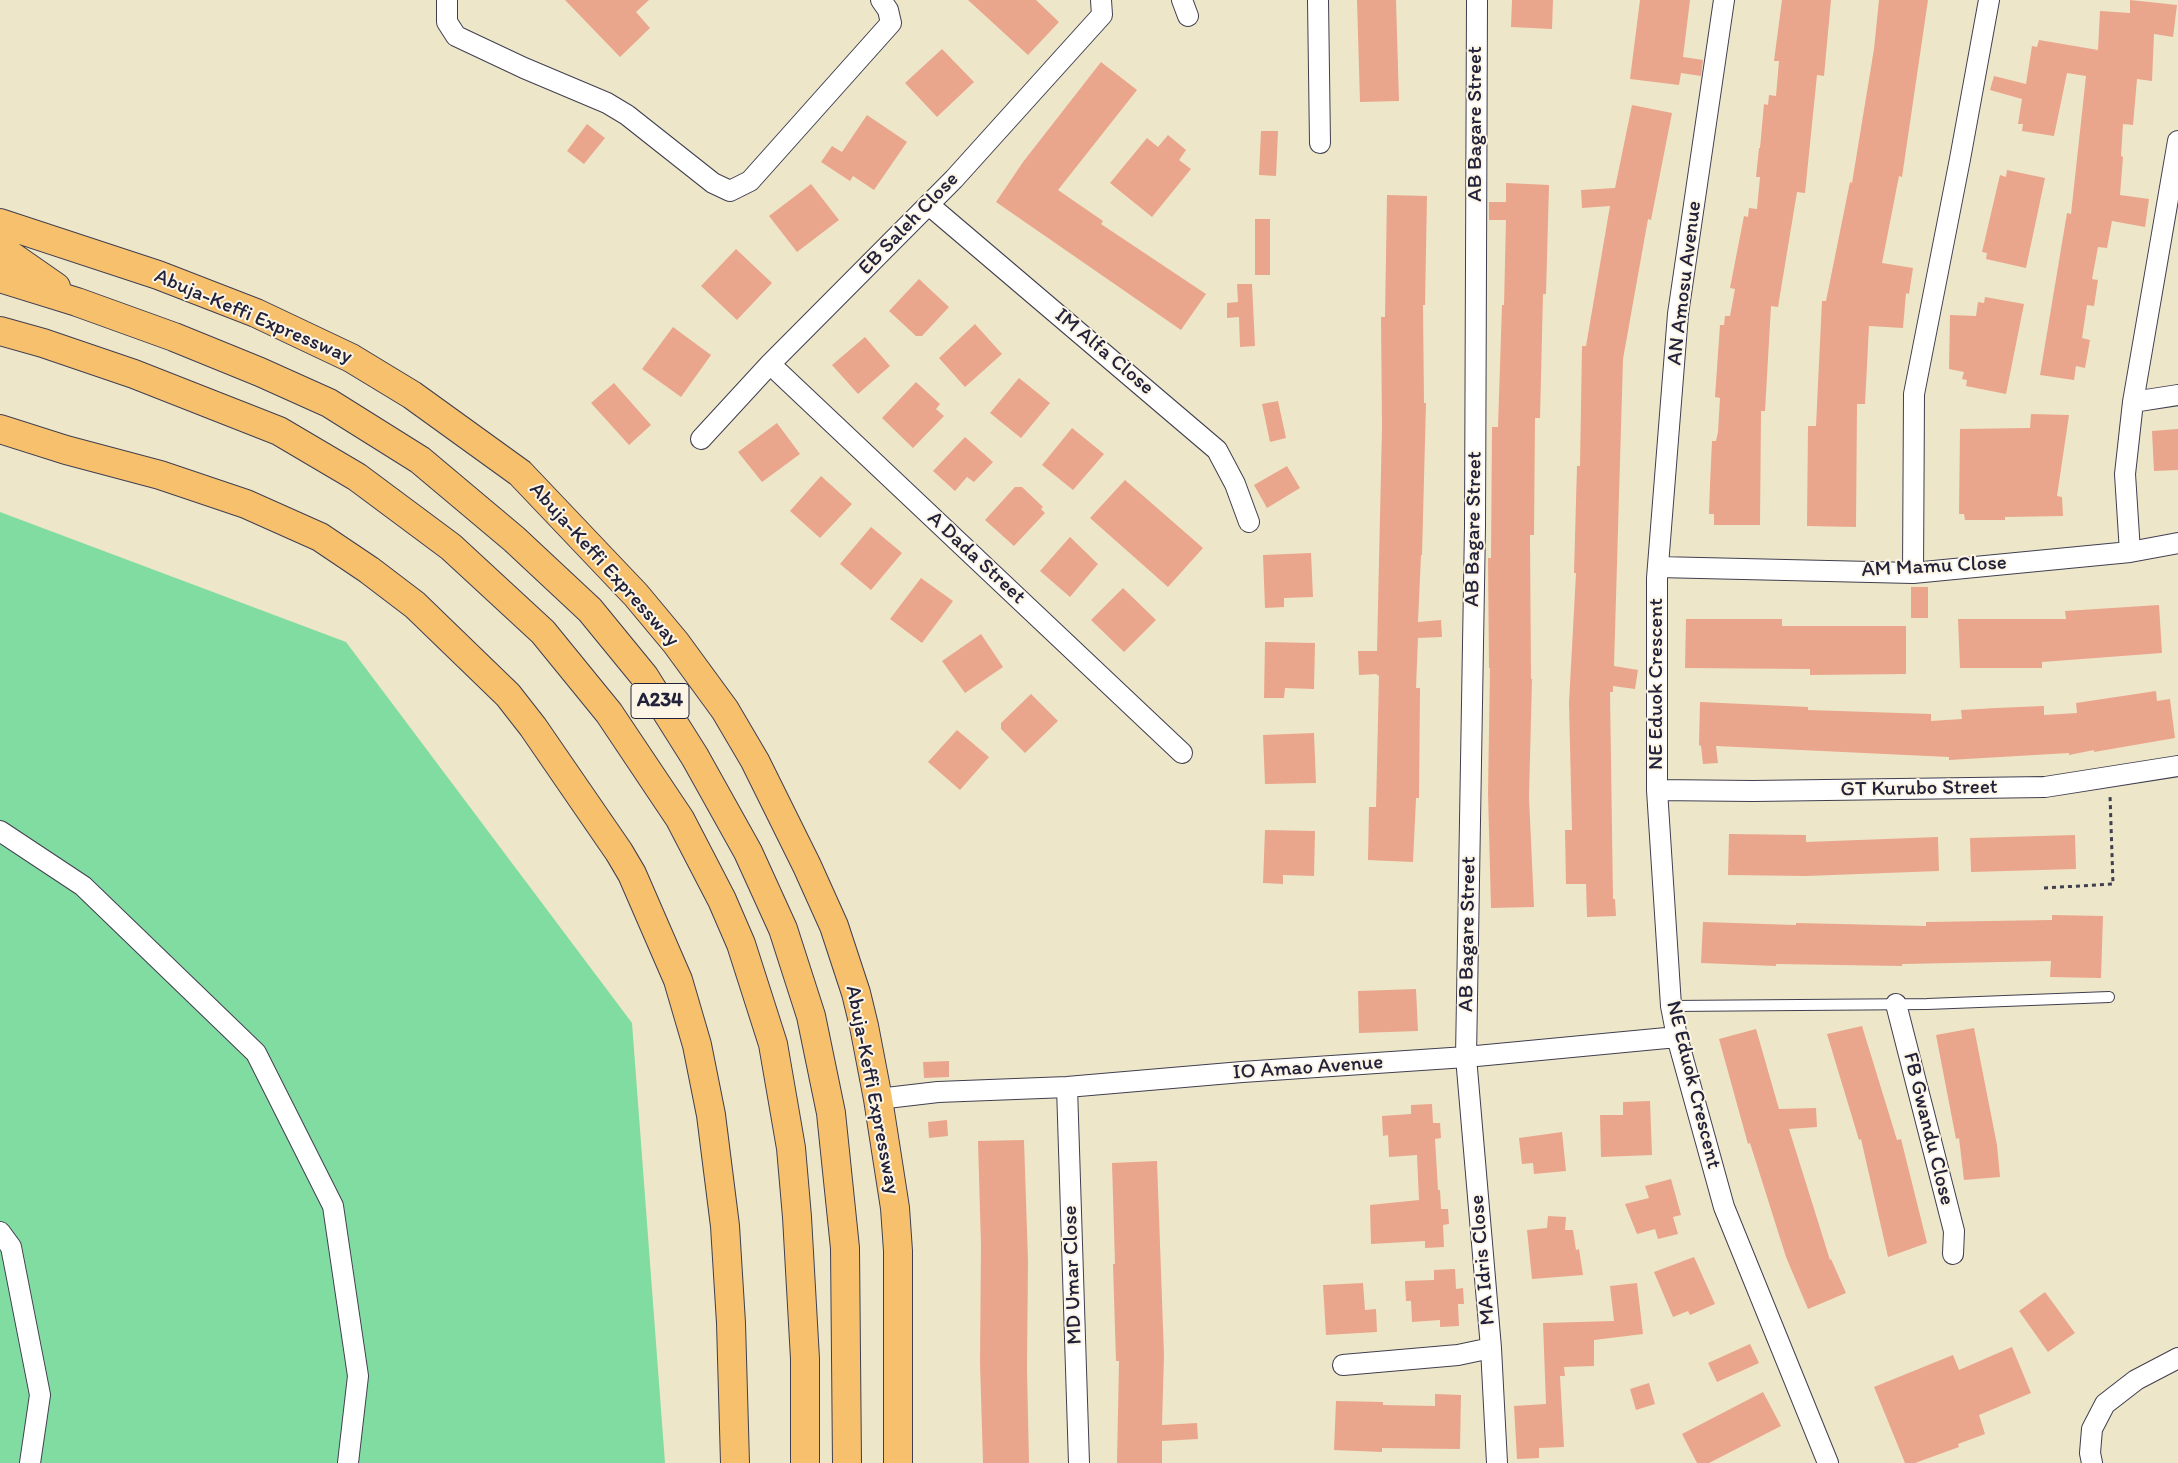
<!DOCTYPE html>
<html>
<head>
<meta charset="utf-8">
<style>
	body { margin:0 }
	canvas { display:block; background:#ede6c8 }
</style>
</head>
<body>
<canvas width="2178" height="1463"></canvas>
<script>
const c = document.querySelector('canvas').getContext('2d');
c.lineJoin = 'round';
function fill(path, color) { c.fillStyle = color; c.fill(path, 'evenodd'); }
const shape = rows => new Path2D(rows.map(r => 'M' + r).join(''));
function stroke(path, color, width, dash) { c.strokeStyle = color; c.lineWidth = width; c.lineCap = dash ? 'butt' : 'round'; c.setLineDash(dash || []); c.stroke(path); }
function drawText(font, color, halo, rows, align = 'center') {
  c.font = font + ' Itim,sans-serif'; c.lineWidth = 4; c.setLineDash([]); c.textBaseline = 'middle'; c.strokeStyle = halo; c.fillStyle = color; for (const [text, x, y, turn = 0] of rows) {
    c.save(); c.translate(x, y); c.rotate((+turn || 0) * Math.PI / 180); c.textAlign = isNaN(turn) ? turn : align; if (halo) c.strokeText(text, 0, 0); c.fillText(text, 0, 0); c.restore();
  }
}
const green = shape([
	[0,512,346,642,632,1023,665,1463,0,1463]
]);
const building = shape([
	[565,0,649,0,636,12,650,28,620,57],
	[968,0,1036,0,1059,22,1028,55],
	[1357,0,1396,0,1399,101,1360,102],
	[1512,0,1553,0,1552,29,1511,27],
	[1640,0,1690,0,1683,57,1703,60,1701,76,1681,73,1679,85,1630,79],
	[1782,0,1831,0,1824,76,1817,75,1805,193,1797,192,1778,307,1771,306,1765,411,1761,411,1760,525,1714,525,1714,514,1709,514,1710,485,1712,441,1716,441,1718,432,1720,398,1715,397,1720,325,1724,325,1725,316,1730,316,1735,289,1730,288,1744,216,1748,217,1749,208,1757,209,1760,177,1756,177,1759,148,1760,148,1764,104,1768,105,1769,95,1776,96,1779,61,1774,61],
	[1879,0,1928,0,1902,177,1899,176,1882,263,1913,268,1909,294,1906,293,1903,328,1869,326,1865,404,1857,404,1856,527,1807,526,1808,426,1816,426,1822,301,1826,301,1850,182,1852,183,1874,49],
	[2130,0,2177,5,2173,37,2154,34,2152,81,2137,79,2133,125,2123,124,2121,156,2123,157,2120,195,2149,199,2145,227,2112,221,2107,248,2098,247,2092,279,2098,280,2094,306,2087,305,2082,338,2090,340,2085,368,2076,366,2074,380,2040,375,2067,213,2071,214,2086,76,2067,73,2054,136,2022,131,2023,124,2018,124,2022,99,1990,90,1994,76,2026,84,2032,46,2037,47,2039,40,2098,50,2100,11,2130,13],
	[942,49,974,82,937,117,905,83],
	[1101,62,1137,90,1058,190,1103,221,1101,224,1206,294,1181,330,996,202,1023,162],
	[1632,105,1672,113,1651,220,1648,219,1623,359,1614,666,1638,670,1635,689,1613,686,1613,692,1610,692,1613,899,1615,899,1616,916,1587,917,1586,884,1566,884,1565,830,1572,830,1569,703,1576,573,1574,573,1577,466,1580,466,1582,346,1586,346,1610,206,1582,208,1581,190,1615,188],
	[867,115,907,142,874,190,853,176,850,181,821,162,832,146,842,152],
	[587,124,605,138,584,164,567,151],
	[1261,131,1278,131,1276,176,1259,175],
	[1168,135,1186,150,1179,160,1191,169,1152,217,1110,183,1147,138,1158,147],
	[2007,170,2045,178,2026,268,1986,259,1987,253,1982,252,2000,175,2006,177],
	[1506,183,1549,185,1546,294,1543,294,1540,418,1535,418,1534,535,1530,535,1531,679,1532,679,1529,797,1534,907,1491,908,1488,793,1490,668,1489,668,1488,558,1491,558,1492,427,1498,427,1502,305,1504,305,1506,220,1489,220,1489,202,1506,202],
	[811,184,839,220,797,252,769,216],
	[1387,195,1427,196,1425,305,1423,305,1424,403,1426,403,1422,555,1421,555,1418,622,1441,620,1442,637,1418,638,1416,688,1420,688,1419,798,1416,798,1413,862,1368,860,1369,807,1376,807,1379,676,1376,674,1359,675,1358,651,1377,651,1382,427,1381,317,1385,317],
	[1255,219,1270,219,1270,275,1255,275],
	[736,249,772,283,737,320,701,286],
	[919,279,949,307,922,336,916,336,889,311],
	[1237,284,1252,284,1255,346,1240,347,1239,317,1227,318,1227,303,1238,302],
	[1985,297,2024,304,2006,394,1966,386,1967,380,1962,379,1964,372,1949,369,1950,315,1976,316,1978,302,1984,303],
	[975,324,1002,354,965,387,939,358],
	[673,327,711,355,681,397,642,369],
	[865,337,890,366,858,394,832,365],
	[1019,378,1050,403,1021,438,990,413],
	[916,382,940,404,936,409,944,416,913,448,882,418],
	[614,383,651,425,629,445,591,403],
	[1278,401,1286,438,1270,442,1262,404],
	[2031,414,2069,415,2057,496,2062,497,2063,516,2005,517,2005,520,1965,520,1964,514,1959,514,1960,429,2030,428],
	[777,423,800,454,762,482,738,452],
	[1072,428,1104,454,1073,490,1042,465],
	[2178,429,2178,470,2154,471,2152,431],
	[965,437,993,462,974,482,967,477,955,491,933,471],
	[1287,466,1300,488,1267,508,1254,485],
	[821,476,852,504,820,538,790,511],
	[1125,480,1203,548,1168,587,1090,518],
	[1015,487,1022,487,1043,507,1041,509,1045,513,1014,546,985,520],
	[871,527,902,553,871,590,840,564],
	[1070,537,1098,564,1070,597,1040,571],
	[1311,553,1313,597,1284,598,1284,607,1265,608,1263,555],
	[921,578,953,601,922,643,890,619],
	[1911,587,1928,587,1928,618,1911,618],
	[1123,588,1156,620,1124,652,1091,620],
	[2159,605,2162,653,2042,662,2042,668,1960,668,1958,619,2066,619,2065,611],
	[1686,619,1782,619,1782,626,1906,626,1906,674,1810,675,1810,669,1685,668],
	[981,634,1003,667,965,693,942,661],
	[1265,642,1315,643,1314,689,1285,688,1284,698,1264,698],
	[2156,691,2157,701,2170,699,2175,738,2094,752,2094,750,2069,755,2069,753,1949,760,1949,757,1716,746,1718,763,1703,764,1701,746,1699,745,1700,702,1808,707,1808,710,1931,714,1931,721,1962,719,1961,710,1996,708,2044,706,2044,715,2077,713,2076,703],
	[1031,694,1058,721,1025,753,1001,729,1001,723],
	[957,730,989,757,960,790,928,762],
	[1314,733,1316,783,1265,784,1263,735],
	[1265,830,1315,831,1314,876,1283,875,1283,884,1263,883],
	[1729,834,1806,835,1806,842,1938,837,1939,871,1806,876,1728,875],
	[2075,835,2076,869,1971,872,1970,838],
	[2052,915,2103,916,2101,978,2050,977,2051,961,1902,964,1902,966,1776,964,1776,966,1701,963,1703,922,1796,925,1796,923,1926,926,1926,922,2052,920],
	[1416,989,1418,1031,1359,1033,1358,991],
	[1862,1026,1897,1140,1901,1139,1927,1243,1888,1257,1861,1139,1859,1140,1827,1034],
	[1974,1028,1997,1145,2000,1177,1964,1180,1959,1138,1956,1139,1936,1035],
	[1756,1029,1779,1109,1816,1108,1817,1127,1789,1129,1830,1260,1831,1259,1846,1293,1808,1309,1786,1257,1750,1143,1748,1144,1719,1039],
	[949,1061,949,1077,924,1078,923,1062],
	[1650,1101,1652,1155,1601,1157,1600,1115,1623,1115,1623,1102],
	[1432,1104,1433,1123,1440,1123,1441,1138,1435,1139,1438,1190,1440,1190,1441,1209,1448,1209,1449,1224,1443,1225,1444,1247,1425,1248,1425,1241,1371,1244,1370,1205,1419,1200,1417,1155,1389,1157,1388,1135,1383,1136,1382,1116,1411,1114,1411,1105],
	[947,1120,948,1136,929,1138,928,1122],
	[1562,1132,1566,1171,1534,1174,1533,1163,1522,1164,1519,1138],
	[1024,1140,1028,1261,1027,1368,1029,1463,983,1463,980,1362,981,1246,978,1141],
	[1157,1161,1164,1355,1162,1425,1197,1423,1198,1439,1162,1441,1162,1463,1117,1463,1119,1361,1116,1361,1113,1264,1115,1264,1112,1163],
	[1671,1179,1681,1215,1673,1217,1678,1234,1658,1239,1655,1229,1637,1234,1625,1204,1649,1198,1645,1186],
	[1548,1216,1566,1217,1565,1230,1573,1230,1576,1250,1579,1249,1583,1275,1532,1279,1527,1230,1547,1228],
	[1694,1257,1715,1304,1690,1315,1688,1311,1673,1317,1654,1272],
	[1455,1269,1456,1289,1463,1288,1464,1304,1458,1304,1459,1326,1440,1327,1440,1320,1412,1322,1411,1301,1406,1301,1405,1281,1434,1280,1434,1270],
	[1363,1283,1365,1310,1376,1309,1377,1332,1326,1335,1323,1285],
	[1637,1283,1643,1334,1594,1340,1594,1366,1564,1367,1565,1376,1560,1376,1564,1447,1539,1448,1539,1458,1517,1459,1514,1406,1546,1404,1543,1323,1614,1321,1610,1286],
	[2045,1292,2075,1333,2048,1352,2019,1311],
	[1750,1344,1759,1363,1717,1382,1708,1363],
	[2012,1347,2031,1393,1979,1415,1985,1434,1958,1444,1959,1447,1915,1463,1905,1463,1874,1387,1953,1355,1959,1370],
	[1649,1383,1655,1404,1636,1410,1630,1389],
	[1763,1392,1781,1426,1709,1463,1697,1463,1682,1434],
	[1435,1394,1461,1395,1460,1449,1382,1448,1382,1452,1334,1450,1336,1401,1383,1402,1383,1405,1435,1406]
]);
const path = shape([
	[2044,888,2113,884,2110,795]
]);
const lane = shape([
	[1671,1006,1927,1004,2109,997]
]);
const street = shape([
	[447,0,447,22,456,36,524,68,607,103,627,115,713,183,730,191,750,181,891,23,888,10,881,0],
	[1182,0,1188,16],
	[1318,0,1320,143],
	[1477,0,1475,526,1466,1057,1491,1348,1497,1463],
	[1724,0,1678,314,1657,578,1657,790,1671,1006,1677,1037,1724,1207,1828,1463],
	[929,205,1217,450,1235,484,1249,522],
	[770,364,1182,753],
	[2133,402,2178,395],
	[701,439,770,364,954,179,1102,15,1101,0],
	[2130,552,2125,474,2133,402,2178,141],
	[1658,567,1913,573,2130,552,2178,543],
	[1913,573,1914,394,1960,159,1989,0],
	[1657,790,1753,791,2045,787,2178,766],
	[0,831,83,886,256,1053,333,1206,358,1376,348,1463],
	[1896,1004,1954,1231,1953,1254],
	[1067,1087,1079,1463],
	[878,1099,938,1092,1067,1087,1242,1072,1466,1057,1677,1037],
	[0,1232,11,1247,40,1395,30,1463],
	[1343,1365,1458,1355,1491,1348],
	[2092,1463,2090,1453,2092,1429,2105,1404,2136,1380,2178,1358]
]);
const highway = shape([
	[0,223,158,275,256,313,351,358,412,395,520,473,636,595,676,643,725,710,755,761,807,866,834,926,856,993,864,1026,878,1099,895,1208,898,1251,898,1463],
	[0,248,56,287],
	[0,278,77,302,174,337,260,372,329,403,420,460,514,539,590,610,644,676,695,757,748,852,783,929,811,1016,831,1113,845,1248,847,1463],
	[0,331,43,343,134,374,279,431,357,477,451,547,543,632,609,713,680,819,722,900,741,944,773,1044,791,1148,797,1217,805,1359,805,1463],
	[0,429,66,450,160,475,246,504,320,537,369,570,415,605,508,695,533,727,619,852,632,874,678,980,697,1045,711,1115,725,1226,731,1323,735,1463]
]);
const shields = [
	[660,701,58]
];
const shieldNames = [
	["A234",660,701]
];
const streetNames = [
	["AB Bagare Street",1476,124,-90],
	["EB Saleh Close",909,224,-46],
	["AN Amosu Avenue",1685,283,-83],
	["Abuja-Keffi Expressway",253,317,23],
	["IM Alfa Close",1104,352,40],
	["AB Bagare Street",1474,529,-89],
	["A Dada Street",976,558,43],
	["Abuja-Keffi Expressway",604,565,48],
	["AM Mamu Close",1934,567,-3],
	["NE Eduok Crescent",1657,684,-90],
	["GT Kurubo Street",1919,789,-1],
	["AB Bagare Street",1468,934,-89],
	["IO Amao Avenue",1308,1068,-4],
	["NE Eduok Crescent",1693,1085,76],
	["Abuja-Keffi Expressway",872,1090,79],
	["FB Gwandu Close",1928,1129,76],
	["MA Idris Close",1483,1260,-95],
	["MD Umar Close",1073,1275,-92]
];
fill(green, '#81dca2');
fill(building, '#eaa68c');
stroke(lane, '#403f50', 12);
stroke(street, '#403f50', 22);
stroke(highway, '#403f50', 30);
stroke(path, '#403f50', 3, [4, 4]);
stroke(lane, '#fff', 10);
stroke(street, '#fff', 20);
stroke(highway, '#f7c06c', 28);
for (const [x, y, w] of shields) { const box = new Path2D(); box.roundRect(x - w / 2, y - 17.5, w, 35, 4); c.fillStyle = '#fcf5e5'; c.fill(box); stroke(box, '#22223b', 1); }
drawText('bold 20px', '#22223b', null, shieldNames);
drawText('21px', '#22223b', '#fcf5e5', streetNames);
</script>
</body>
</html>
